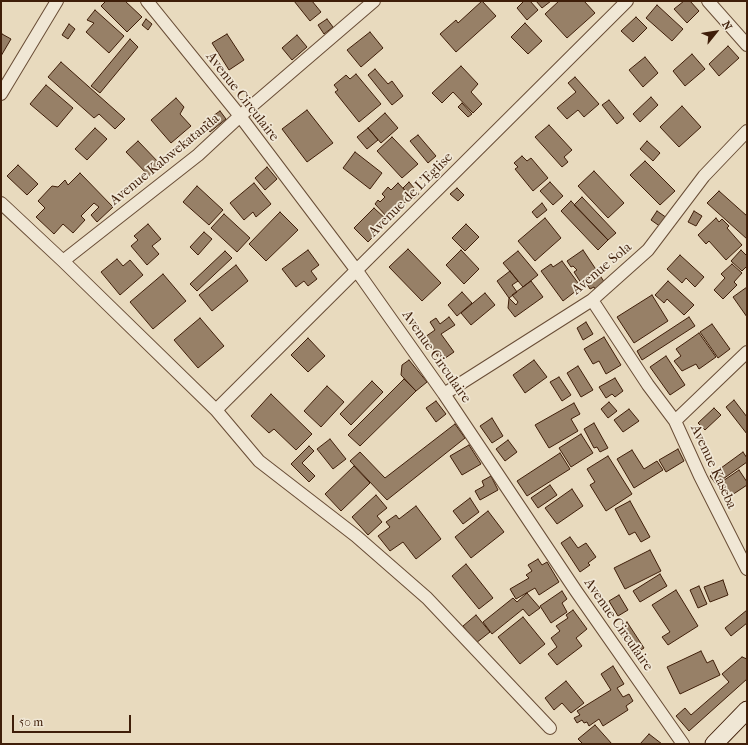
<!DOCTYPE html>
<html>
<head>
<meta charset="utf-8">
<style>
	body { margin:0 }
	#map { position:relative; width:748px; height:745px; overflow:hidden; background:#e8dabe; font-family:"IM FELL French Canon",serif }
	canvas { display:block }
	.frame { position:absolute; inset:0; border:2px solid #3f1e09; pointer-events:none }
	.north { position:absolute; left:696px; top:12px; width:40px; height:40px; -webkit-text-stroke:3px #f0e7d5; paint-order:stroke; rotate:60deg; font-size:11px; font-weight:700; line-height:16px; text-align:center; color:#3f1e09 }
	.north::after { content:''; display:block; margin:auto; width:14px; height:18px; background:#3f1e09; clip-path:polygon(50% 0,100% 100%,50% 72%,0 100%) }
	.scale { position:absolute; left:12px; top:715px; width:119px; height:18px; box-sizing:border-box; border:2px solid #3f1e09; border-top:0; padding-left:5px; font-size:12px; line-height:14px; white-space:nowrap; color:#3f1e09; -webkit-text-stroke:3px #f0e7d5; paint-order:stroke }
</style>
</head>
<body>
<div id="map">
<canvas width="748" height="745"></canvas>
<div class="frame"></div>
<div class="north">N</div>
<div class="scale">50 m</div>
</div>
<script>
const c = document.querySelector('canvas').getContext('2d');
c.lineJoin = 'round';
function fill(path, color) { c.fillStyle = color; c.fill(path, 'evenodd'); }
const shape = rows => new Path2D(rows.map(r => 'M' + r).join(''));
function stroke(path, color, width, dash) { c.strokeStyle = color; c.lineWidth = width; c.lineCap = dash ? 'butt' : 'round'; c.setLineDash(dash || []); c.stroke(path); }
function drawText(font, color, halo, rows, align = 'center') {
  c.font = font + ' "IM FELL French Canon",serif'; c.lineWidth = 3.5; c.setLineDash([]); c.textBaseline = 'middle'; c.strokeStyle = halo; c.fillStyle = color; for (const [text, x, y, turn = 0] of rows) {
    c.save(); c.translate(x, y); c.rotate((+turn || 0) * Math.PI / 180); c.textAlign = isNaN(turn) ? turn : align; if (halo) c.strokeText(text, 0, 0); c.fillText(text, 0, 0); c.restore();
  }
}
const building = shape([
	[106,1,125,1,142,17,127,32,101,6,106,1],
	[294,1,312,1,321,12,310,21,294,1],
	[482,1,496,16,456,52,440,34,456,20,458,23,482,1],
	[524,1,530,1,538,10,527,20,517,8,524,1],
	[536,1,551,1,542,8,536,1],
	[559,1,584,1,595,13,567,38,545,14,559,1],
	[684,1,690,1,699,11,687,23,674,9,684,1],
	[657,5,683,29,672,41,646,18,657,5],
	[95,10,124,36,109,53,86,32,94,23,87,20,95,10],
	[636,17,647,28,633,42,621,31,636,17],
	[146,19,152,24,148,30,142,25,146,19],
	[327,19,333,27,324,34,318,25,327,19],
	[525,23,542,41,528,54,511,37,525,23],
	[69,24,75,29,68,39,62,35,69,24],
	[370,32,383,48,361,67,347,50,370,32],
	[2,34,11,39,1,56,1,36,2,34],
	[227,34,244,60,229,70,212,43,227,34],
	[297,35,307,47,292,60,282,48,297,35],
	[130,39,138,47,100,93,91,86,130,39],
	[728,46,739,58,719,76,709,64,728,46],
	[692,54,705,69,685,86,673,71,692,54],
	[645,57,658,73,643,87,629,70,645,57],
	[61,62,125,119,115,129,99,114,94,118,48,77,61,62],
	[461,66,478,84,471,92,482,104,473,113,453,92,442,103,432,93,461,66],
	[375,69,388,84,392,81,403,96,392,105,368,75,375,69],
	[356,74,381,104,359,122,335,92,338,90,334,85,346,75,350,79,356,74],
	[575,77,599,104,584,117,578,110,567,119,557,108,576,92,568,83,575,77],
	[46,85,73,108,57,127,30,104,46,85],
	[651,97,658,105,640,122,633,114,651,97],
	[176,98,184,107,180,114,191,126,171,143,151,120,176,98],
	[609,100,624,118,617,124,602,105,609,100],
	[462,103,472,114,468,117,458,107,462,103],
	[682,106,701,127,679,147,660,127,682,106],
	[307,110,333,143,307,162,282,129,307,110],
	[220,111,226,119,210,132,203,123,220,111],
	[385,113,398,128,381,143,368,128,385,113],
	[549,125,572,150,564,157,568,162,562,167,535,137,549,125],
	[95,128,107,139,87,160,75,149,95,128],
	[368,128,378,140,367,149,357,137,368,128],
	[418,135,436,156,428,163,410,141,418,135],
	[392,137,418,164,402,178,377,151,392,137],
	[138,141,161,165,149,176,126,152,138,141],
	[647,141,660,153,653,161,640,149,647,141],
	[355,152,382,173,370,189,343,168,355,152],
	[522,156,527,161,531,158,548,178,533,191,515,169,518,167,514,163,522,156],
	[645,161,675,191,660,205,630,175,645,161],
	[18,165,38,184,27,195,7,176,18,165],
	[267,167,277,179,265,190,255,178,267,167],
	[594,171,624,203,608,218,578,186,594,171],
	[80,173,113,207,97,222,91,215,99,207,94,203,81,216,85,220,73,233,63,224,54,234,36,217,45,208,38,201,52,186,58,187,65,180,68,185,80,173],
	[409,182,419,194,413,199,403,188,409,182],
	[550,182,563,196,553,205,540,191,550,182],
	[254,183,271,204,256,217,253,212,244,220,230,203,254,183],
	[398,183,411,197,388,218,375,204,378,200,380,202,385,197,382,194,388,187,391,190,398,183],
	[197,186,223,210,209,225,183,202,197,186],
	[457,188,464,195,458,201,450,194,457,188],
	[719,191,747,216,747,239,707,203,719,191],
	[582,197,616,233,608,240,574,205,582,197],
	[571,201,608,240,598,250,561,211,571,201],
	[542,203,547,210,537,218,532,212,542,203],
	[374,208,388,221,368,242,354,228,374,208],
	[657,211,667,218,661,227,651,220,657,211],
	[694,211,702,216,696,226,688,222,694,211],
	[280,212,298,230,266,261,249,244,280,212],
	[224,214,250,238,237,252,211,228,224,214],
	[545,218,561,238,535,261,518,241,545,218],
	[716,218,719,222,722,219,729,226,727,228,742,245,726,260,709,241,706,244,698,235,716,218],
	[148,224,161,239,152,246,159,254,147,265,131,246,138,240,134,236,148,224],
	[466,224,479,237,465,251,452,238,466,224],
	[204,232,212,239,198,255,190,247,204,232],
	[408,249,441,283,422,301,389,267,408,249],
	[308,250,319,265,311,271,317,279,308,286,304,281,296,287,282,269,308,250],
	[461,250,479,269,464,284,446,265,461,250],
	[583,250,605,283,595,289,594,287,590,289,587,284,583,286,574,272,577,270,573,266,571,267,567,261,583,250],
	[741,250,747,256,747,266,742,271,731,261,741,250],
	[225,251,232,258,197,291,190,284,225,251],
	[518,251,538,275,523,287,503,263,518,251],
	[680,255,704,277,695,287,686,278,682,283,667,269,680,255],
	[117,259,123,266,130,260,143,275,120,295,101,272,117,259],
	[562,261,581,287,563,301,541,271,551,264,553,267,562,261],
	[732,264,742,273,734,282,737,285,723,299,714,290,725,278,721,274,732,264],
	[236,265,248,281,212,311,199,295,236,265],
	[510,271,518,281,512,285,517,292,509,298,497,281,510,271],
	[163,274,186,301,153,329,130,302,163,274],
	[531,281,543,297,515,317,508,308,509,298,516,305,518,302,512,295,531,281],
	[668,281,694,305,684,315,667,299,664,303,655,295,668,281],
	[747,287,747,317,733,297,747,287],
	[462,292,472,303,457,316,448,305,462,292],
	[485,293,495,305,471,325,461,313,485,293],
	[652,295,668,321,634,343,617,317,652,295],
	[449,317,455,325,441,334,454,352,441,361,425,337,435,330,430,322,436,318,440,324,449,317],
	[689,317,695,326,642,360,637,351,689,317],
	[200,318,224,346,198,368,174,340,200,318],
	[586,322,593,334,583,340,577,328,586,322],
	[712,324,730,349,718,358,700,332,712,324],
	[699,333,716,357,699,369,696,364,682,371,674,361,681,356,676,349,699,333],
	[604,337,621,365,606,374,599,361,593,364,584,349,604,337],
	[308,338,325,356,308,372,291,355,308,338],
	[666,356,685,385,670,395,650,367,666,356],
	[409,360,427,382,416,391,401,375,402,365,409,360],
	[534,360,547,377,525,393,513,375,534,360],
	[578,366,593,390,581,397,567,373,578,366],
	[559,377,571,395,562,401,550,382,559,377],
	[615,378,623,391,615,397,612,394,606,398,599,387,615,378],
	[404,379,416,391,360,446,348,435,404,379],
	[372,381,383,392,351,425,340,414,372,381],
	[327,386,344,402,321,427,304,411,327,386],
	[271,394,312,434,296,450,274,429,269,433,251,416,271,394],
	[734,400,747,417,747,434,726,407,734,400],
	[436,401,446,414,436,422,426,408,436,401],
	[609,402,617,411,608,418,601,409,609,402],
	[574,403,580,414,571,419,578,431,549,448,535,425,574,403],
	[714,408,721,415,705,430,698,423,714,408],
	[629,409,639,421,623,432,614,420,629,409],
	[492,418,503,436,492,443,480,426,492,418],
	[594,423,608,448,600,452,597,447,594,448,584,429,594,423],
	[455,424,465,438,387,500,350,461,360,452,385,478,455,424],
	[581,434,593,453,571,467,559,448,581,434],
	[330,439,346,459,333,469,317,449,330,439],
	[508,440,517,452,505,461,496,449,508,440],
	[469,445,481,464,462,475,450,456,469,445],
	[309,446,314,451,302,463,315,476,309,482,291,464,309,446],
	[678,449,684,461,666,472,659,460,678,449],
	[632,450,644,469,657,461,663,470,634,488,617,459,632,450],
	[743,452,747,458,747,462,716,484,710,476,743,452],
	[560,453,570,469,527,496,517,481,560,453],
	[608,456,632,494,606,511,590,485,595,482,587,469,608,456],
	[354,466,370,483,341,511,325,494,354,466],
	[739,470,747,482,747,485,726,499,717,485,739,470],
	[491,476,498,490,480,500,475,491,484,486,482,481,491,476],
	[550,485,557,495,538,508,531,498,550,485],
	[572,489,583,506,557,524,545,508,572,489],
	[376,495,387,508,377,516,382,522,368,535,352,517,376,495],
	[470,498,479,512,463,524,453,511,470,498],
	[630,501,650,537,641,542,635,532,629,535,615,509,630,501],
	[416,506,441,539,416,559,403,542,390,551,378,536,390,527,386,522,396,515,399,519,416,506],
	[488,511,504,532,471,558,455,537,488,511],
	[570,537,578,548,586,543,596,557,588,563,590,565,580,572,561,543,570,537],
	[650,550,661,571,625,589,614,568,650,550],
	[538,559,542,565,547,562,559,582,539,595,535,588,516,599,510,589,529,578,526,575,532,571,528,565,538,559],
	[466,564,493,598,479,609,452,576,466,564],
	[660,574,667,586,640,602,633,591,660,574],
	[723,580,728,595,710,602,704,587,723,580],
	[699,586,707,604,698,608,690,590,699,586],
	[676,590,698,626,668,645,662,637,670,632,652,605,676,590],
	[562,591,567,599,562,603,567,612,551,623,540,606,562,591],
	[527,593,540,608,529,616,523,609,492,634,483,622,513,598,517,602,527,593],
	[619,595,628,610,618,616,609,601,619,595],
	[573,610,587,629,576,638,582,646,557,665,548,654,557,647,551,638,560,631,556,626,568,618,566,615,573,610],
	[747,610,747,623,731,636,725,628,747,610],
	[476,615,490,632,476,643,463,626,476,615],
	[523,617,545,644,520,664,498,637,523,617],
	[627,622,644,648,634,654,617,629,627,622],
	[701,651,707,663,713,660,720,675,680,694,667,667,701,651],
	[742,657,747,659,747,679,689,731,676,716,685,708,691,715,729,682,722,674,742,657],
	[613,666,624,684,617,688,623,697,629,694,633,701,626,706,628,710,603,726,599,719,589,726,587,722,584,723,582,720,577,723,574,718,580,715,577,711,611,690,601,674,613,666],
	[566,681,584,703,571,713,562,703,554,710,545,698,566,681],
	[595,725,612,744,583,744,578,739,595,725],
	[649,734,662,744,640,744,649,734]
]);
const minor = shape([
	[147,1,240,116,357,271,444,394,576,591,683,744],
	[708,1,747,45],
	[1,94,57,1],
	[1,203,63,261,216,410,259,461,356,536,427,598,550,728],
	[63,261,198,155,240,116,374,1],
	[592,300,648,385,675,421,700,476,747,569],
	[444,394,592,300,648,250,704,176,747,131],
	[216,410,627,1],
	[675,421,747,352]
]);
const secondary = shape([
	[714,744,747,710]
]);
const streetNames = [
	["Avenue Circulaire",242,97,52],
	["Avenue Kabwekatanda",165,160,-39],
	["Avenue de L'Eglise",411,195,-45],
	["Avenue Sola",602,269,-40],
	["Avenue Circulaire",436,357,55],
	["Avenue Kaseba",713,467,65],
	["Avenue Circulaire",618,625,55]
];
fill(building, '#978067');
stroke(building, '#3f1e09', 1);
stroke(minor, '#694d36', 14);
stroke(secondary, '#3f1e09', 19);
stroke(minor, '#f0e7d5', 12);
stroke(secondary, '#f0e7d5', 17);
drawText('14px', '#3f1e09', '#f0e7d5', streetNames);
</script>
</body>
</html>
